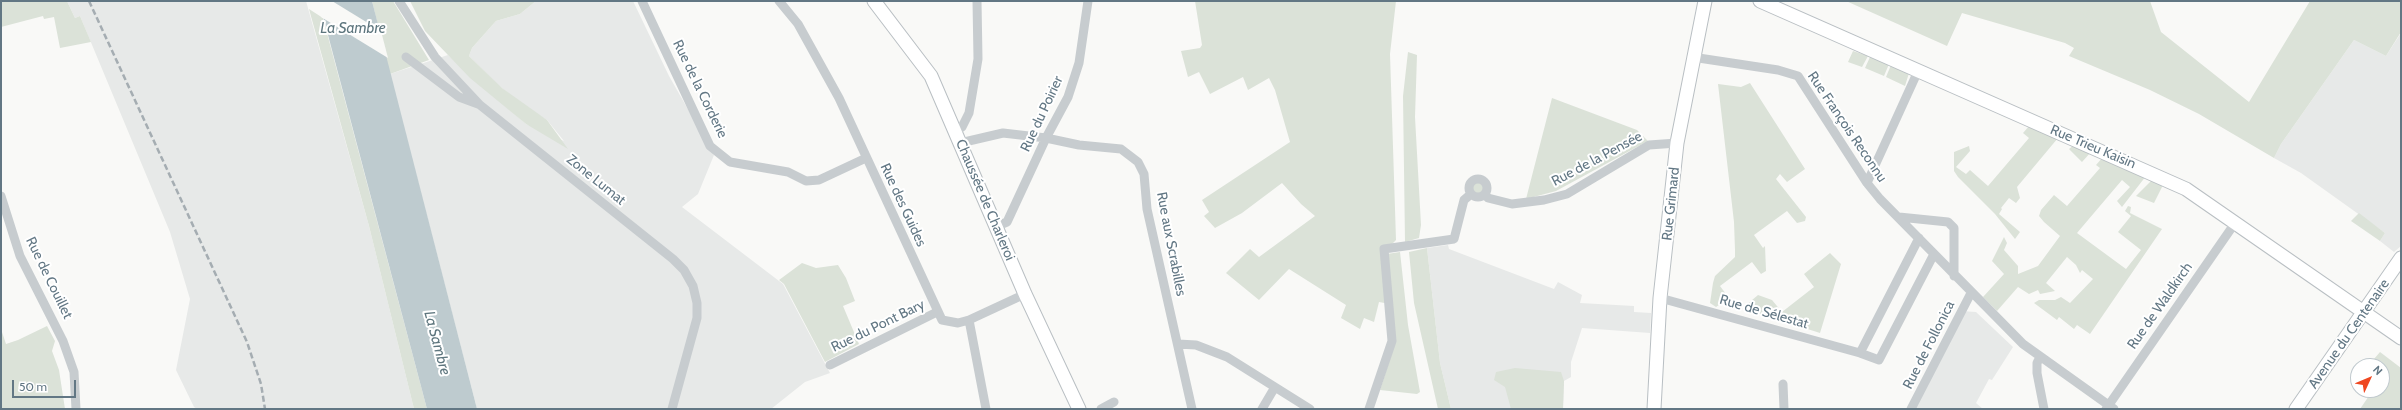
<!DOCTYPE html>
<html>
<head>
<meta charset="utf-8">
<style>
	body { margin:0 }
	#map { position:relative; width:2402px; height:410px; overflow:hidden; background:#f9f9f7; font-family:Cabin,sans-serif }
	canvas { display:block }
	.frame { position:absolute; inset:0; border:2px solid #627784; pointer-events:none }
	.north { position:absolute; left:2350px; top:358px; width:40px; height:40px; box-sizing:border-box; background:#fff; border:1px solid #c0c9ce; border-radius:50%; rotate:46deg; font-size:11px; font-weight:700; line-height:16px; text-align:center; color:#627784 }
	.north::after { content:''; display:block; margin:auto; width:14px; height:18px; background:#ef4821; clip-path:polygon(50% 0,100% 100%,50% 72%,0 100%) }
	.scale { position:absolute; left:12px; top:380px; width:64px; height:18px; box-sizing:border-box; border:2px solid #627784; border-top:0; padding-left:5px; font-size:12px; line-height:14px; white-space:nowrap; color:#627784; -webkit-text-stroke:3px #fff; paint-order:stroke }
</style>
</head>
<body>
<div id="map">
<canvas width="2402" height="410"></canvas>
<div class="frame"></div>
<div class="north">N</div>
<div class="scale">50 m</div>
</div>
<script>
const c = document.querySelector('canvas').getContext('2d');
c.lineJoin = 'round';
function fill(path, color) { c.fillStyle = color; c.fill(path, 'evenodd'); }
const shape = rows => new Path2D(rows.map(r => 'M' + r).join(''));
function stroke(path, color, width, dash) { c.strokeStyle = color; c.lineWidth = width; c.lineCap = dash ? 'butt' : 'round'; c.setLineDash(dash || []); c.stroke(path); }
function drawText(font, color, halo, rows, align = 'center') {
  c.font = font + ' Cabin,sans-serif'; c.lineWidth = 4; c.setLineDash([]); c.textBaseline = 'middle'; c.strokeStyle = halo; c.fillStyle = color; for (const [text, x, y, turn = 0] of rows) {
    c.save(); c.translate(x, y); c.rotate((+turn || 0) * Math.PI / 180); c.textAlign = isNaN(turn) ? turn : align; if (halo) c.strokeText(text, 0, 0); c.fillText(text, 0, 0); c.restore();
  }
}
const built = shape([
	[67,1,306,1,369,226,414,409,197,409,194,407,176,370,190,299,170,232,80,16,75,18],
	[536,1,633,1,669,76,714,155,698,194,682,207,783,284,830,373,805,382,771,409,477,409,390,74,448,55,526,124,564,141,547,120,528,109,498,85,469,56,472,48,496,21,520,14],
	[2401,33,2401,246,2394,252,2380,241,2385,233,2301,173,2274,158,2281,144,2354,40,2386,56],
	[1448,245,1449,249,1554,289,1558,282,1582,295,1580,303,1634,306,1634,312,1651,313,1650,333,1582,328,1571,362,1571,377,1564,381,1563,409,1451,409,1440,363,1427,248],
	[1961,311,1976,312,2013,347,1992,380,1989,379,1976,403,1983,409,1913,409]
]);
const green = shape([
	[1,1,67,1,75,18,80,16,91,42,60,48,54,17,44,19,43,16,1,27],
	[372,1,393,1,429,60,390,74],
	[410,1,536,1,520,14,496,21,472,48,469,56,502,88,547,120,568,149,526,124,470,78,425,31],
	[1195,1,1396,1,1390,54,1396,240,1384,252,1387,254,1400,252,1408,325,1420,392,1417,394,1380,390,1393,350,1390,304,1379,302,1374,322,1364,318,1360,329,1341,318,1346,305,1289,269,1259,300,1226,273,1250,249,1259,257,1315,216,1301,204,1282,183,1242,213,1215,228,1204,216,1209,212,1202,200,1290,142,1275,90,1269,78,1248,90,1243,77,1210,94,1199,72,1188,77,1181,51,1200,48,1202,45],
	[1846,1,2150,1,2161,32,2249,102,2310,1,2401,1,2401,32,2386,56,2354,40,2281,144,2274,158,2199,114,2150,90,2069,56,2074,48,2065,43,1962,13,1947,46],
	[309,9,323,18,427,409,414,409,369,226],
	[1853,51,1868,56,1862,67,1848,62],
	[1408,52,1417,55,1415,117,1421,225,1419,238,1405,242,1403,96],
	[1870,57,1889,64,1884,76,1865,68],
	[1891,65,1909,73,1905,86,1886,77],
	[1750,83,1805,169,1787,182,1780,174,1776,179,1806,217,1805,221,1797,223,1787,211,1754,235,1763,248,1765,246,1766,271,1761,274,1752,262,1720,286,1729,298,1716,307,1710,303,1713,283,1715,276,1735,257,1735,250,1734,222,1718,84,1741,87],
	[1552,98,1637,130,1648,141,1556,191,1526,199],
	[2030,125,2058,138,2017,187,2020,198,2016,203,2009,198,2001,208,2002,209,1999,214,2020,232,2015,239,1995,214,1958,177,1954,171,1954,152,1969,146,1970,151,1956,167,1966,174,1970,170,1988,186,2029,138,2023,133],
	[2075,144,2091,152,2082,162,2069,149],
	[2103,157,2146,176,2122,207,2117,201,2130,187,2122,180,2077,233,2126,269,2141,250,2118,232,2131,216,2125,211,2128,206,2131,207,2130,213,2162,229,2090,334,2077,325,2074,329,2059,317,2057,320,2034,303,2039,300,2055,300,2061,297,2070,303,2093,279,2082,270,2080,273,2076,265,2067,257,2046,283,2055,291,2040,294,2038,290,2029,294,2018,287,1997,311,1983,297,2004,274,1992,261,2004,237,2007,243,2004,250,2018,266,2018,274,2038,266,2060,236,2044,222,2039,216,2041,210,2054,195,2067,206,2100,168,2096,165],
	[2155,177,2164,183,2154,203,2136,196],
	'1469 188a9 9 0 1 1 18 0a9 9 0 1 1-18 0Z',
	[2359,213,2385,233,2380,241,2351,221],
	[1427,248,1440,363,1451,409,1438,409,1414,303,1409,252],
	[1830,253,1841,264,1820,333,1745,309,1745,306,1758,295,1772,300,1782,312,1814,287,1804,274],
	[802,263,816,268,838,265,846,278,855,301,843,306,859,344,825,362,784,284,779,280],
	[47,326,55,341,52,351,59,370,65,409,1,409,1,329,6,344,18,340],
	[2380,352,2401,368,2401,409,2360,409,2373,390,2382,390,2382,366,2380,366,2382,363,2374,359],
	[1515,368,1561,372,1564,381,1563,409,1511,409,1505,387,1494,380,1496,372]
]);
const water = shape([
	[319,1,372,1,477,409,427,409]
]);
const pier = shape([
	[317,1,332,1,381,31,388,58,321,17]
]);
const street = shape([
	[399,1,435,57,480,105,673,259,684,270,693,286,697,303,697,318,672,409],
	[642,1,710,146,730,162,788,172,806,181,819,180,866,158],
	[779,1,798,24,839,98,942,320,958,323,969,320,986,409],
	[406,57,459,97,478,104],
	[1692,57,1778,70,1798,76,1867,183,1880,199,2023,344,2114,409],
	[956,131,962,127,969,113,978,59,977,1],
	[960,143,1003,133,1046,138,1079,145,1121,149,1138,162,1144,174,1147,209,1192,409],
	'1469 188a9 9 0 1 1 18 0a9 9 0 1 1-18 0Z',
	[1867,183,1918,71],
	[1485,194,1488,198,1512,204,1544,200,1567,194,1649,145,1677,143],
	[1,196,20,256,63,341,74,372,76,409],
	[1899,217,1948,222,1954,228,1954,276],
	[995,227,1007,222,1046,138,1068,97,1079,63,1088,1],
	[1660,298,1860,353,1879,360,1934,254],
	[969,320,1025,294],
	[1178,344,1196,345,1227,357,1310,409],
	[1860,353,1919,238],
	[2040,357,2037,363,2037,373,2044,409],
	[830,365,937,312],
	[1783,384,1784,409],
	[1101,409,1114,402],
	[1262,409,1275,387],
	[1369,409,1392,341,1384,249,1454,239,1464,200,1471,194],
	[1911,409,1971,293],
	[2106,409,2235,223]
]);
const secondary = shape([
	[874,1,931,76,1025,294,1079,409],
	[1760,1,2186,189,2401,338],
	[1654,409,1660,298,1677,143,1705,1],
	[2296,409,2401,258]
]);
const rail = shape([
	[89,1,247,342,261,384,265,409]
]);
const streetNames = [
	["Rue de la Corderie",700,89,64],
	["Rue du Poirier",1042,114,-65],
	["Rue François Reconnu",1847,127,56],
	["Rue Trieu Kaisin",2093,147,23],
	["Rue de la Pensée",1597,159,-28],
	["Zone Lumat",596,180,39],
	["Chaussée de Charleroi",985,200,67],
	["Rue Grimard",1671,204,-84],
	["Rue des Guides",903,205,65],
	["Rue aux Scrabilles",1171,244,79],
	["Rue de Couillet",49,278,64],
	["Rue de Waldkirch",2160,306,-55],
	["Rue de Sélestat",1764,312,16],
	["Rue du Pont Bary",878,326,-26],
	["Avenue du Centenaire",2349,334,-55],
	["Rue de Follonica",1929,345,-63]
];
const waterNames = [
	["La Sambre",353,29],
	["La Sambre",437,343,75]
];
fill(built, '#e7e9e8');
fill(green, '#dbe2d8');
fill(water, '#becbcf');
fill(pier, '#f9f9f7');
stroke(secondary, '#b9bfc3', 15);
stroke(street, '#c7cccf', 9);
stroke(secondary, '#fff', 13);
stroke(rail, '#a5adb2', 2.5, [6, 3]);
drawText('14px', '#627784', '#fff', streetNames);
drawText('italic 15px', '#5e767e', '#fff', waterNames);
</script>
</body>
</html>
